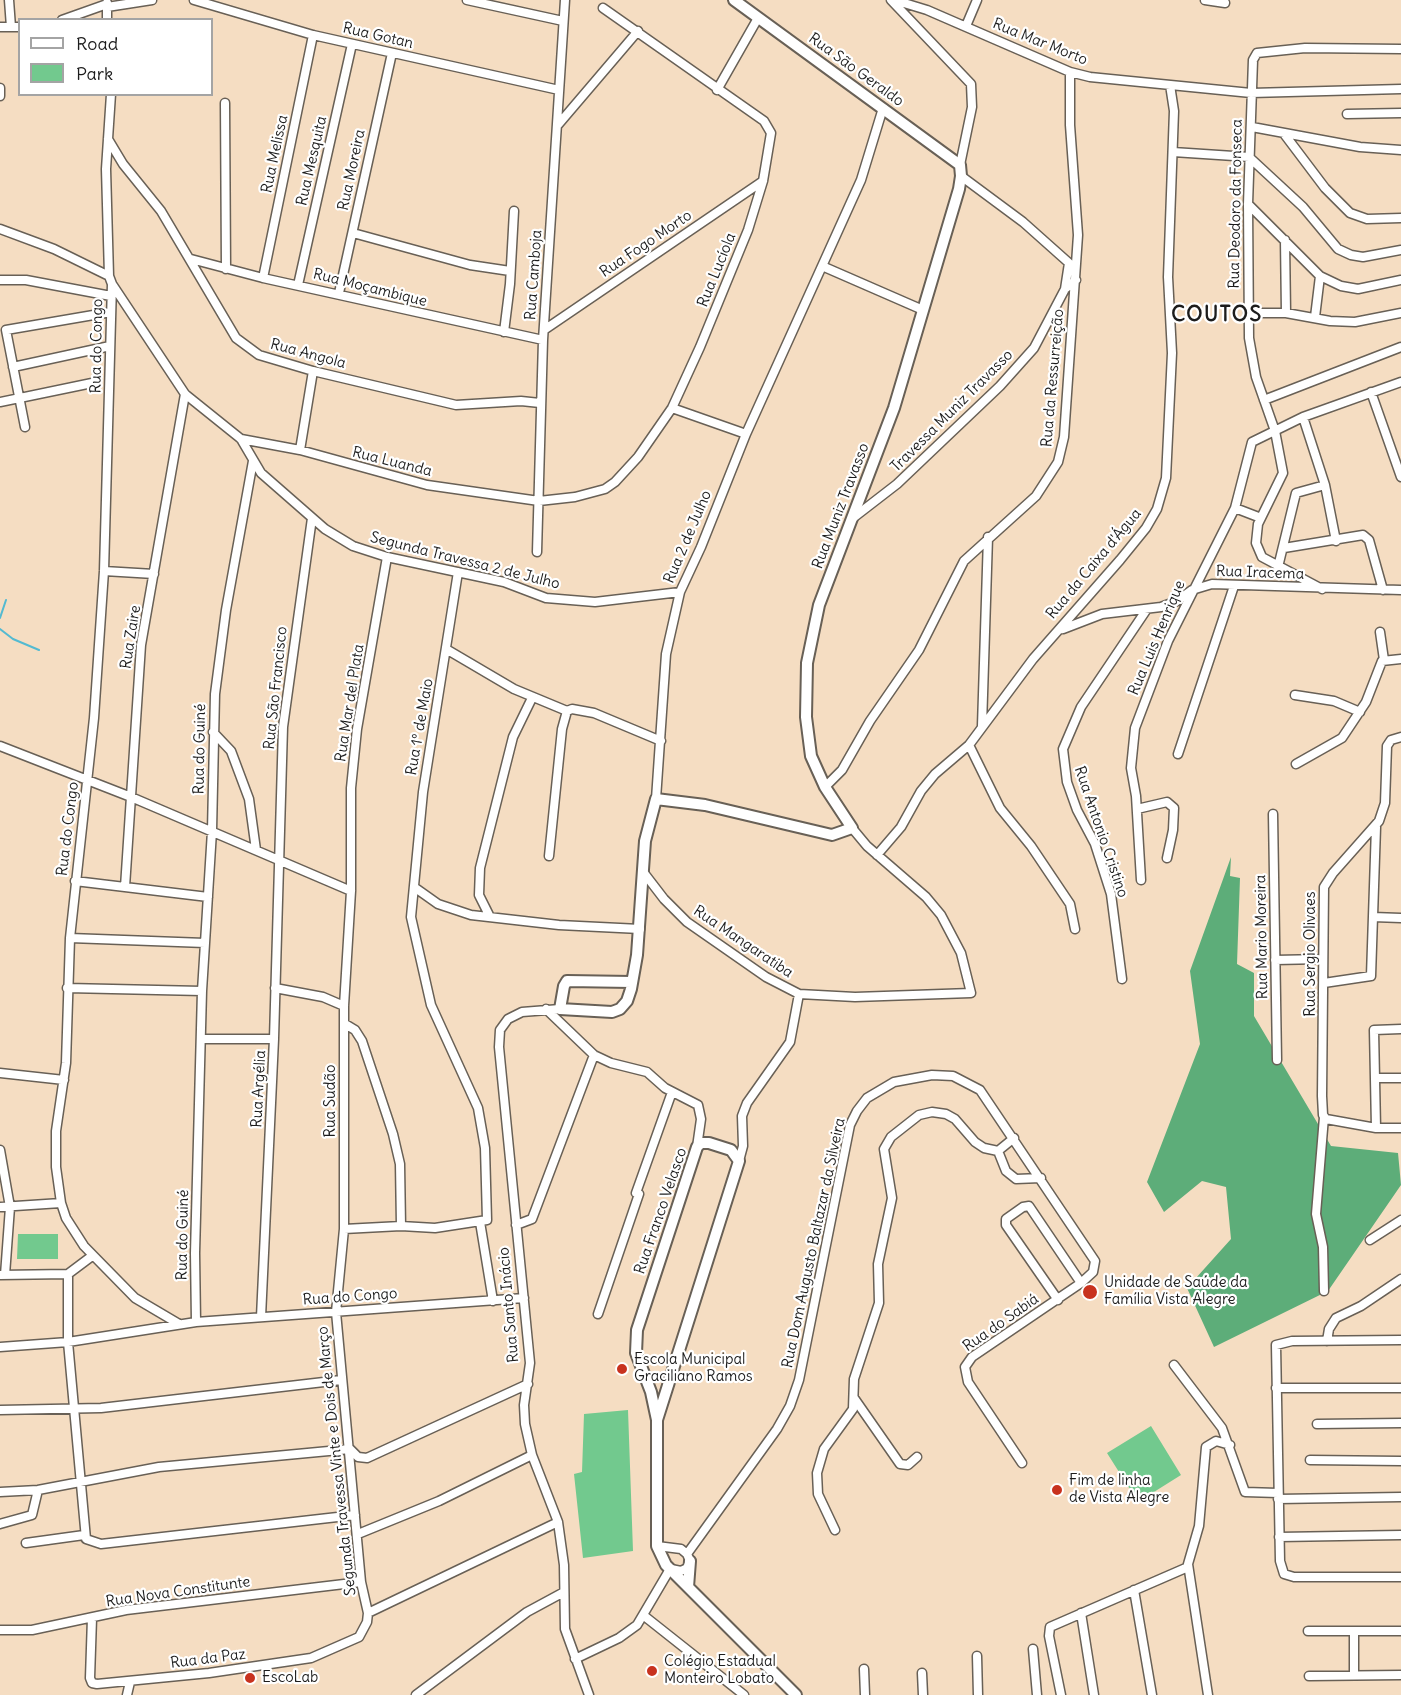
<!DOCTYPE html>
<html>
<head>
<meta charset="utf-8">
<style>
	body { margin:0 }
	#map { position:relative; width:1401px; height:1695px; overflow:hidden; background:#f5ddc2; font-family:Delius,sans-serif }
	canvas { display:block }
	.legend { position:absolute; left:18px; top:18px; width:195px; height:78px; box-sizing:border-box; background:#fff; border:2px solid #a4a4a4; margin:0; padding:8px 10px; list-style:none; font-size:18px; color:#1c1c1c }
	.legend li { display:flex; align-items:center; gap:12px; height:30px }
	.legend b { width:30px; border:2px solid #a4a4a4 }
</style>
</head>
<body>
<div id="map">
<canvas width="1401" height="1695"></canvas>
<ul class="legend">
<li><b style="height:8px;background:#fff"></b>Road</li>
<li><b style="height:16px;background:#72c98e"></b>Park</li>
</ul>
</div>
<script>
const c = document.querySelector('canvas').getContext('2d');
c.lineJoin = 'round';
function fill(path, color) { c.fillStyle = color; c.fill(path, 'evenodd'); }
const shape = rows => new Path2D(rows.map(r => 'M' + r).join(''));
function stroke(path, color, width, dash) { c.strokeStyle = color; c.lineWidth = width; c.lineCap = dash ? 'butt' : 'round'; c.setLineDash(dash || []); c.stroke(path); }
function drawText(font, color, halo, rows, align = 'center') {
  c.font = font + ' Delius,sans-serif'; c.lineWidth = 4.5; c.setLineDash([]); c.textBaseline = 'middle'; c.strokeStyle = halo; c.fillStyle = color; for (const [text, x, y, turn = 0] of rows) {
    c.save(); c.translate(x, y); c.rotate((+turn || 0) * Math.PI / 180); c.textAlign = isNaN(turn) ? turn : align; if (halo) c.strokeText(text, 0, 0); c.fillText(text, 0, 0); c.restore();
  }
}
const green = shape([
	[18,1234,58,1234,58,1259,17,1259],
	[628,1410,633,1551,583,1558,574,1474,582,1472,584,1414],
	[1151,1426,1181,1475,1138,1502,1107,1453]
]);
const forest = shape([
	[1231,857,1230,876,1240,878,1237,964,1254,973,1254,1016,1331,1146,1398,1153,1401,1185,1328,1291,1214,1347,1187,1288,1231,1239,1226,1187,1202,1181,1164,1212,1147,1182,1200,1044,1190,971]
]);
const stream = shape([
	[0,618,6,600],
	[0,629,13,639,39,650]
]);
const street = shape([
	[9,0,11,27],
	[194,0,313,35,559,90],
	[467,0,563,21],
	[891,0,971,84,972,107,960,165],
	[894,0,927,10,1070,72,1090,77,1251,93,1401,89],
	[1205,0,1225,3],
	[107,3,107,20],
	[107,7,152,0],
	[62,20,107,4],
	[966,26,977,0],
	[0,27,20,27],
	[0,88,0,96],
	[717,90,758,18],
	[225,103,226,269],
	[1347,114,1401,113],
	[557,126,638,31],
	[1252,127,1360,147,1401,150],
	[1285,135,1325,188,1350,213,1367,219,1401,218],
	[108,139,123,164,161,211,236,338,259,355,313,371,456,405,521,401,540,403],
	[1173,152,1249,157,1303,207,1338,249,1351,255,1363,257,1401,250],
	[961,176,1023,222,1069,263,1065,289],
	[1248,204,1320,276,1341,286,1358,289,1401,280],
	[0,229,54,249,109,276,112,284,104,571,94,718,70,938,66,1063,56,1131,56,1167,61,1203,66,1218,84,1246,135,1298,179,1324],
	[353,233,470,265,510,271],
	[1285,240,1286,313],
	[191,259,263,278,543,340],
	[822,266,923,310],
	[109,276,106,169,111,94],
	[263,278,313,35],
	[0,280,26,280,111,296],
	[112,284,185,394,241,439,261,473,325,529,353,546,387,557,504,582,546,598,595,602,680,592],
	[298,285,352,44],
	[339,293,392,53],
	[1248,313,1286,313,1330,321,1355,322,1401,313],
	[1315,317,1320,276],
	[544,330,763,181],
	[504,332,510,284,514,211],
	[13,367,110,346],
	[1371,392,1401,477],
	[1264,400,1401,347],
	[0,402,92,383],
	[672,408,746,434],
	[1303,417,1325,485,1336,541],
	[25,427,6,330,111,312],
	[241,439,300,450,427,485,539,501,575,497,605,489,615,482,638,457,672,408,700,347,748,230,763,181,771,133,764,121,603,8],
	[300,450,313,371],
	[1235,508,1261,518],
	[853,518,897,484,1000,386,1034,348,1065,289,1076,280],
	[1284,548,1363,535,1369,540,1383,590],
	[537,552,543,340,565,0],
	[387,557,357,729,351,788,351,891,344,1006,344,1229,336,1312,361,1582,368,1613,558,1522],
	[1278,567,1296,493,1325,485],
	[104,571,154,574],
	[1322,589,1262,557,1256,543,1258,524,1283,473,1275,431,1256,377,1249,338,1248,204,1253,60,1257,53,1305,48,1401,49],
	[1063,629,1102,614,1161,607,1177,601,1192,590,1212,584,1401,590],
	[1380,632,1384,660],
	[446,649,514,689,567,711],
	[1295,695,1334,701,1360,712],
	[982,726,988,537],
	[213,732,231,751,249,799,256,850],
	[1401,737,1391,740,1387,746,1385,803,1379,821,1333,873,1324,887,1322,1096,1323,1115,1326,1119,1376,1128,1401,1128],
	[969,745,1000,808,1031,846,1070,904,1075,929],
	[0,746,131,797,351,891],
	[1178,754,1234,586],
	[1296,764,1342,738,1366,702,1382,661,1401,659],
	[825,787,842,770,870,721,919,650,964,561,1036,496,1058,462,1064,437,1078,235,1070,125,1070,72],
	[656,799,666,654,680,592,701,547,746,434,861,180,883,108],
	[1137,809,1167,802,1174,808,1173,830,1167,858],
	[1273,814,1277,1060],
	[877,855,901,827,921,791,935,774,969,745,1033,659,1120,560,1146,528,1157,509,1166,478,1172,353,1168,277,1174,111,1170,85],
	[549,856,562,729,567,711,572,709,594,713,661,741],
	[644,873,664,899,687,922,766,977,799,994,855,997,971,993,961,953,941,915,926,897,867,846,852,828],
	[1141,880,1136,796,1131,768,1135,728,1168,641,1235,508,1252,442,1303,417,1401,382],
	[75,881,208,897],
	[125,887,141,645,185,394],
	[414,887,438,904,471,915,559,925,640,929],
	[490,917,479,895,480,868,513,737,532,698],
	[1373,917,1401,918],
	[70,938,205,943],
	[1275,960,1323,959],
	[1122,979,1111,894,1095,844,1077,810,1067,782,1063,749,1081,707,1147,609],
	[1324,983,1371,976,1376,827],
	[67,988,202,991],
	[275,988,323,997,344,1006],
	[546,1009,594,1055,611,1063,647,1072,665,1088,698,1105,701,1119,697,1147],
	[560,1009,522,1012,508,1019,500,1030,499,1047,530,1363,524,1405,525,1424,532,1455,558,1522,564,1565,565,1629,589,1695],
	[345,1024,355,1030,362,1041,393,1134,400,1164,401,1226],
	[201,1039,274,1039],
	[0,1073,64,1080],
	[1375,1078,1401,1078],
	[1376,1128,1374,1030,1401,1029],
	[0,1150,10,1207,5,1275],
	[998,1151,1006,1171,1016,1179,1041,1178],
	[739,1161,743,1146,742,1116,747,1103,790,1042,799,994],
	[636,1193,672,1092],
	[0,1207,61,1203],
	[480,1222,493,1301],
	[516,1225,532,1219,594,1055],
	[344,1229,401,1226,435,1228,487,1220,485,1148,478,1108,431,1005,411,917,423,792,458,572],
	[1370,1240,1401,1220],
	[68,1274,68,1342,86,1539,101,1544,355,1515],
	[68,1274,92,1256],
	[0,1275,68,1274],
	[1324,1291,1323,1247,1316,1214,1324,1117],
	[1058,1300,1006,1225,1006,1219,1023,1207,1029,1206,1081,1283],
	[598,1314,639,1194],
	[261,1317,274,1039,283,727,312,518],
	[196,1322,195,1253,202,991,212,831,215,694,226,610,253,461],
	[1401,1340,1292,1341,1276,1345,1280,1561,1284,1574,1294,1577,1401,1577],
	[1327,1341,1329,1329,1336,1318,1361,1306,1401,1279],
	[0,1347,68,1342,196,1322,524,1298],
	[1174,1365,1222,1428,1245,1492,1278,1493],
	[1276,1388,1401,1388],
	[854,1398,900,1464,908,1465,917,1457],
	[0,1410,101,1408,341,1380],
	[1317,1424,1401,1423],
	[1310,1460,1401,1461],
	[0,1492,38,1490,159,1467,350,1449,358,1457,367,1458,528,1384],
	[1278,1499,1401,1497],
	[0,1524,32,1515,38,1490],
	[835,1530,818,1494,817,1473,824,1449,853,1409,854,1379,879,1303,878,1264,892,1198,884,1149,891,1137,919,1115,932,1112,946,1114,955,1119,975,1142,984,1148,998,1151,1014,1138],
	[358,1534,439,1501,532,1455],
	[1279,1537,1401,1535],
	[26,1543,84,1535],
	[657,1546,681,1549,687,1554,690,1561,687,1568,681,1571,671,1569],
	[687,1554,777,1429,790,1406,799,1380,850,1125,857,1111,867,1098,894,1082,932,1075,953,1076,980,1090,1095,1261,1093,1272,1081,1283,972,1357,965,1367,968,1382,1022,1463],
	[1134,1590,1152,1695],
	[1081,1613,1094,1695],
	[643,1615,744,1695],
	[92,1618,90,1678,92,1683,97,1684,209,1673,311,1658,359,1637,367,1622,368,1613],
	[0,1630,32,1630,126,1610,361,1582],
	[1308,1631,1401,1631],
	[1033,1649,1037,1695],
	[977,1656,978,1695],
	[575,1659,619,1638,637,1625,670,1569],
	[864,1669,865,1695],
	[922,1673,923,1695],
	[1354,1675,1354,1631],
	[1309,1676,1401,1675],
	[127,1695,130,1682],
	[416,1695,527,1612,564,1592],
	[1061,1695,1049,1636,1050,1627,1188,1567],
	[1208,1695,1188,1564,1199,1526,1206,1447,1216,1441,1230,1445]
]);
const secondary = shape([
	[632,982,567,981,564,986,560,1009,612,1012,620,1009,627,1001,631,989,637,955,645,841,656,799,705,805,832,835,852,828,825,787,811,756,806,717,807,663,819,605,894,408,959,189,961,176,960,165,734,0],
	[657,1420,651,1392,636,1353,637,1330,697,1147,701,1143,709,1143,731,1150,739,1161,657,1420,657,1546,666,1565,796,1695],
	[688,1587,690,1561]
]);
const markers = [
	[1090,1292,8,"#c8321e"],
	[622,1369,6,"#c8321e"],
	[1057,1490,6,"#c8321e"],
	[652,1671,6,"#c8321e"],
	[250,1678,6,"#c8321e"]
];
const streetNames = [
	["Rua Gotan",378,36,13],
	["Rua Mar Morto",1040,42,22],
	["Rua São Geraldo",856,70,36],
	["Rua Melissa",275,154,-78],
	["Rua Mesquita",312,161,-77],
	["Rua Moreira",352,170,-78],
	["Rua Deodoro da Fonseca",1236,204,-89],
	["Rua Fogo Morto",646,244,-34],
	["Rua Lucíola",717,270,-68],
	["Rua Camboja",534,275,-86],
	["Rua Moçambique",370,288,14],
	["Rua do Congo",97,346,-89],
	["Rua Angola",308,354,15],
	["Rua da Ressurreição",1053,378,-85],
	["Travessa Muniz Travasso",952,411,-45],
	["Rua Luanda",392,462,14],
	["Rua Muniz Travasso",841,506,-69],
	["Rua 2 de Julho",688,537,-67],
	["Segunda Travessa 2 de Julho",465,561,14],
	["Rua da Caixa d'Água",1094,564,-50],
	["Rua Iracema",1260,573,2],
	["Rua Zaire",131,637,-81],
	["Rua Luis Henrique",1157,638,-67],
	["Rua São Francisco",276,688,-84],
	["Rua Mar del Plata",350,703,-81],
	["Rua 1º de Maio",420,727,-80],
	["Rua do Guiné",200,749,-89],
	["Rua do Congo",68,829,-83],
	["Rua Antonio Cristino",1101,832,71],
	["Rua Mario Moreira",1262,937,-91],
	["Rua Mangaratiba",743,942,34],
	["Rua Sergio Olivaes",1311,954,-90],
	["Rua Argélia",259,1089,-87],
	["Rua Sudão",331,1101,-90],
	["Rua Franco Velasco",661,1211,-71],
	["Rua do Guiné",183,1235,-89],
	["Rua Dom Augusto Baltazar da Silveira",814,1243,-78],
	["Rua do Congo",350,1297,-4],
	["Rua Santo Inácio",509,1305,-95],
	["Rua do Sabiá",1001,1323,-35],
	["Segunda Travessa Vinte e Dois de Março",337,1461,-96],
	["Rua Nova Constitunte",178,1592,-8],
	["Rua da Paz",208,1659,-7]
];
const poiNames = [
	["Unidade de Saúde da",1104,1283],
	["Família Vista Alegre",1104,1300],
	["Escola Municipal",634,1360],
	["Graciliano Ramos",634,1377],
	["Fim de linha",1069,1481],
	["de Vista Alegre",1069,1498],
	["Colégio Estadual",664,1662],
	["Monteiro Lobato",664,1679],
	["EscoLab",262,1678]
];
const districtNames = [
	["COUTOS",1217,315]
];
fill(green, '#72c98e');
fill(forest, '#5dad79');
stroke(stream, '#53bad1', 2);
stroke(street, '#686056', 11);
stroke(secondary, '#686056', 14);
stroke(street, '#fff', 8);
stroke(secondary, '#fff', 10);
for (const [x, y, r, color] of markers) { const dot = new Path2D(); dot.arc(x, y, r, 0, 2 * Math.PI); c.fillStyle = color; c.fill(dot); stroke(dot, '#fff', 2); }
drawText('15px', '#1c1c1c', '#fff', streetNames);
drawText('15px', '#1c1c1c', '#fff', poiNames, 'left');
c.letterSpacing = '1.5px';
drawText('bold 21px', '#1c1c1c', '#fff', districtNames);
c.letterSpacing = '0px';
</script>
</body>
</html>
